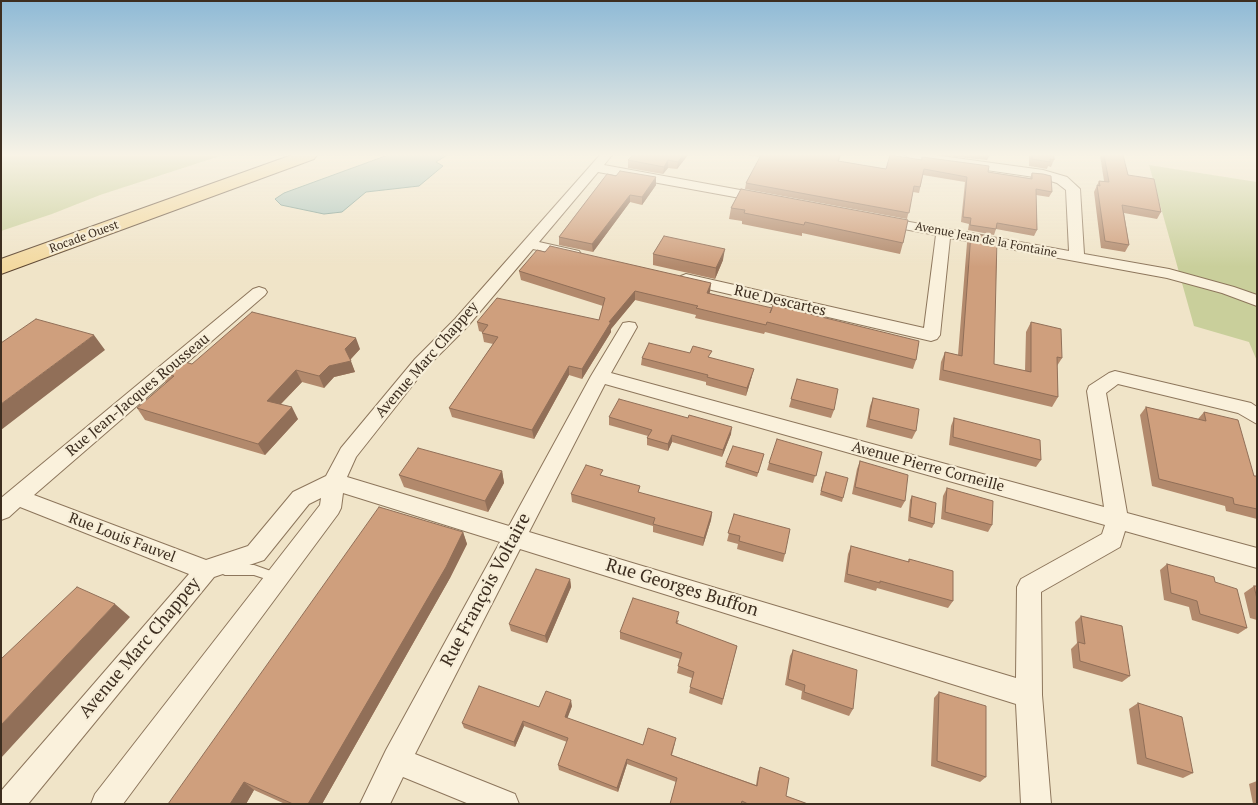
<!DOCTYPE html>
<html>
<head>
<meta charset="utf-8">
<style>
	body { margin:0 }
	#map { position:relative; width:1258px; height:805px; overflow:hidden; background:#f0e4c8; font-family:"PT Serif",serif }
	canvas { display:block }
	.frame { position:absolute; inset:0; border:2px solid #3d2e20; pointer-events:none }
</style>
</head>
<body>
<div id="map">
<canvas width="1258" height="805"></canvas>
<div class="frame"></div>
</div>
<script>
const c = document.querySelector('canvas').getContext('2d');
c.lineJoin = 'round';
function fill(path, color) { c.fillStyle = color; c.fill(path, 'evenodd'); }
const shape = rows => new Path2D(rows.map(r => 'M' + r).join(''));
function stroke(path, color, width, dash) { c.strokeStyle = color; c.lineWidth = width; c.lineCap = dash ? 'butt' : 'round'; c.setLineDash(dash || []); c.stroke(path); }
function drawText(font, color, halo, rows, align = 'center') {
  c.font = font + ' "PT Serif",serif'; c.lineWidth = 4.5; c.setLineDash([]); c.textBaseline = 'middle'; c.strokeStyle = halo; c.fillStyle = color; for (const [text, x, y, turn = 0] of rows) {
    c.save(); c.translate(x, y); c.rotate((+turn || 0) * Math.PI / 180); c.textAlign = isNaN(turn) ? turn : align; if (halo) c.strokeText(text, 0, 0); c.fillText(text, 0, 0); c.restore();
  }
}
const green = shape([
	[1,155,223,155,100,195,52,214,1,231],
	[1149,165,1257,182,1257,361,1249,342,1194,326]
]);
const water = shape([
	[388,155,447,155,436,162,443,166,419,186,366,192,342,212,324,214,281,205,275,199,284,193,388,155]
]);
const service = shape([
	[225,565,254,565,282,575,283,578,282,581,278,583,254,575,225,575,221,573,220,570,221,567,225,565]
]);
const minor = shape([
	[600,155,612,155,604,165,762,194,769,198,762,202,598,172,539,242,579,251,581,254,579,257,574,258,533,249,467,327,427,367,356,457,347,477,509,526,591,376,623,323,629,322,635,323,637,327,611,373,1104,507,1087,391,1089,386,1109,373,1115,371,1251,403,1257,407,1257,424,1238,413,1118,384,1106,393,1127,513,1257,548,1257,568,1125,531,1120,547,1041,592,1042,695,1051,804,1021,804,1016,704,520,549,415,754,515,794,519,804,469,804,403,777,390,804,360,804,386,750,500,542,343,493,341,508,338,514,123,804,91,804,95,794,320,505,321,498,309,504,264,560,214,577,28,804,1,804,1,791,189,574,20,507,9,517,1,520,1,498,253,289,259,287,265,289,267,292,265,295,34,495,206,560,248,546,293,492,326,476,341,448,415,359,455,319,600,155],
	[605,384,1105,525,1102,534,1021,579,1017,587,1016,678,529,532,605,384],
	[905,155,934,155,1043,170,1067,177,1080,189,1084,254,1169,269,1234,287,1257,295,1257,306,1222,293,1167,278,950,238,940,335,937,339,931,341,686,284,681,282,678,279,681,276,686,274,924,328,936,235,877,224,875,221,877,218,882,217,1069,251,1066,190,1057,183,1041,178,911,159,905,155]
]);
const primary = shape([
	[292,155,317,155,314,159,1,274,1,259,292,155]
]);
const wall = shape([
	[688,155,677,169,668,168,663,174,628,168,628,160],
	[744,155,841,155,839,161,886,169,921,160,922,157,988,172,1030,178,1032,173,1052,192,1049,197,1036,195,1037,230,1034,236,996,229,994,235,968,230,969,224,961,222,965,182,923,175,919,193,913,192,907,219,745,189,746,183,760,157],
	[935,155,990,155,987,160],
	[1029,155,1054,155,1054,160,1051,167,1048,166,1047,169,1029,166],
	[1100,155,1123,155,1128,175,1161,212,1157,219,1124,213,1129,245,1125,252,1101,248,1094,192,1099,181,1104,181],
	[607,174,656,185,642,205,630,202,593,252,559,245,559,237],
	[741,189,903,243,900,254,802,233,802,236,742,224,742,221,729,219,731,208],
	[971,233,994,364,1025,371,1026,332,1031,322,1062,358,1057,366,1058,397,1052,407,939,380,941,362,945,352,958,355,967,243],
	[653,254,723,260,715,279,653,265],
	[519,271,711,283,709,293,916,360,913,369,765,332,764,334,695,318,696,315,635,300,611,329,611,332,582,379,569,375,534,439,452,417,449,408,493,344,484,342,482,332,479,331,477,322,599,320,603,306,521,280],
	[360,349,350,360,355,372,334,377,324,388,302,382,281,404,298,419,265,455,145,420,137,408,166,383,160,373,192,364],
	[642,358,711,358,752,376,746,396,706,385,706,382,641,365],
	[797,379,834,410,831,418,789,407],
	[873,398,916,431,912,439,866,427,870,406],
	[1146,407,1198,419,1204,412,1254,476,1257,476,1257,519,1226,511,1225,506,1152,486,1140,415],
	[609,417,731,434,722,457,672,442,668,451,647,445,647,438,648,436,609,425],
	[954,418,1041,460,1036,467,949,445,951,426],
	[822,452,813,483,767,470,769,463],
	[763,458,757,477,725,467,726,463],
	[860,461,905,501,901,508,852,494,857,469],
	[502,471,504,483,488,512,404,487,399,475],
	[603,476,640,493,712,512,711,520,703,546,653,532,653,526,572,502,571,494],
	[824,476,843,498,842,502,820,495],
	[947,488,992,525,988,532,941,519,943,496],
	[912,496,934,524,932,528,908,521,910,500],
	[734,514,785,554,783,562,737,549,738,544,727,541],
	[463,532,467,544,450,578,322,804,285,804,254,790,246,804,168,804],
	[851,546,908,562,909,559,953,601,948,608,877,588,876,591,844,582,848,554],
	[1167,564,1215,582,1247,628,1238,634,1192,620,1189,607,1164,600,1160,570],
	[570,579,571,587,547,643,511,631,509,624],
	[1254,586,1257,586,1257,620,1250,618,1244,593],
	[1081,616,1130,676,1122,682,1073,668,1071,649,1077,643,1075,622],
	[679,620,677,624,737,646,722,705,689,693,692,678,677,673,680,659,620,639,620,632],
	[793,650,853,709,849,716,801,699,802,691,785,685,790,656],
	[939,692,986,777,980,782,931,766,934,698],
	[1138,703,1193,773,1183,778,1137,764,1129,709],
	[572,706,567,718,643,745,675,743,672,755,756,785,758,772,760,767,786,796,808,804,670,804,676,782,627,764,618,792,559,770,558,765,567,742,524,726,515,747,464,728,462,723,539,707],
	[1257,781,1257,804,1253,804,1249,784]
]);
const shadedWall = shape([
	[683,155,688,155,677,169,678,162],
	[668,160,668,168,663,174,664,167],
	[656,177,656,185,642,205,642,197],
	[630,195,630,202,593,252,592,244],
	[725,249,723,260,715,279,716,268],
	[711,283,710,292,706,302,707,293],
	[635,291,635,300,611,329,611,332,582,379,582,369,609,322],
	[94,335,105,350,1,430,1,404],
	[356,338,360,349,349,361,345,349],
	[351,361,355,372,334,377,324,388,319,376,329,366],
	[569,366,569,375,534,439,532,430],
	[754,369,752,376,746,396,747,388],
	[296,370,302,382,273,412,267,401],
	[292,407,298,419,265,455,258,444],
	[732,427,731,434,722,457,723,450],
	[672,435,672,442,668,451,668,444],
	[502,471,504,483,488,512,485,501],
	[712,512,711,520,703,546,704,538],
	[463,532,467,544,450,578,322,804,308,804],
	[570,579,571,587,547,643,545,636],
	[115,604,130,617,1,758,1,725],
	[571,700,572,706,566,722,565,717],
	[523,721,524,726,515,747,514,742],
	[627,759,627,764,618,792,617,788],
	[244,782,254,790,246,804,230,804]
]);
const building = shape([
	[633,155,683,155,678,162,668,160,664,167,628,160,633,155],
	[761,155,840,155,838,161,886,169,890,155,922,160,922,157,989,166,988,172,1032,179,1032,173,1043,174,1051,176,1052,192,1036,189,1037,230,997,223,996,229,970,225,971,218,963,217,967,177,924,169,920,187,914,186,909,213,746,183,761,155],
	[1032,155,1054,155,1054,160,1050,159,1050,162,1032,159,1032,155],
	[1104,155,1123,155,1128,175,1154,179,1161,212,1122,205,1129,245,1105,241,1097,185,1100,186,1099,181,1109,182,1104,155],
	[620,171,656,177,642,197,630,195,592,244,559,237,607,174,616,176,620,171],
	[741,189,908,220,903,243,805,222,804,225,744,213,745,210,731,208,741,189],
	[971,233,997,238,994,364,1031,372,1031,322,1061,329,1062,358,1057,357,1058,397,943,370,945,352,962,356,971,233],
	[664,236,725,249,716,268,653,254,664,236],
	[550,246,711,283,707,293,772,308,770,313,773,305,919,341,916,360,767,322,766,325,696,308,698,306,635,291,609,322,611,322,582,369,569,366,532,430,449,408,498,337,482,333,488,325,477,322,497,298,599,320,605,298,519,271,537,250,545,252,550,246],
	[252,312,356,338,345,349,351,361,329,366,319,376,296,370,267,401,292,407,258,444,137,408,174,376,160,373,174,359,192,364,252,312],
	[36,319,94,335,1,404,1,343,36,319],
	[649,343,690,353,693,346,712,351,708,357,754,369,747,388,707,377,708,375,642,358,649,343],
	[797,379,838,389,834,410,791,399,797,379],
	[873,398,919,409,916,431,869,419,873,398],
	[619,399,688,418,689,415,732,427,723,450,672,435,668,444,647,438,652,430,609,417,619,399],
	[1146,407,1206,421,1204,412,1238,420,1254,476,1257,476,1257,509,1234,504,1233,498,1159,479,1146,407],
	[954,418,1040,440,1041,460,953,437,954,418],
	[777,439,822,452,816,476,769,463,777,439],
	[733,446,764,454,758,473,726,463,733,446],
	[418,448,502,471,485,501,399,475,418,448],
	[860,461,908,475,905,501,855,487,860,461],
	[586,465,603,470,600,475,640,486,638,492,712,512,704,538,653,524,655,518,571,494,586,465],
	[826,472,848,478,843,498,821,491,826,472],
	[947,488,993,501,992,525,945,512,947,488],
	[912,496,936,503,934,524,910,517,912,496],
	[379,507,463,532,446,567,308,804,293,804,244,782,230,804,168,804,379,507],
	[734,514,790,529,785,554,739,541,740,536,728,533,734,514],
	[851,546,909,562,909,559,953,571,953,601,880,581,880,583,847,574,851,546],
	[1167,564,1214,577,1215,582,1237,589,1247,628,1200,614,1197,601,1171,593,1167,564],
	[536,569,570,579,545,636,509,624,536,569],
	[1254,586,1257,586,1257,599,1254,586],
	[77,587,115,604,1,725,1,659,77,587],
	[633,598,679,612,676,623,737,646,723,699,690,687,694,672,678,666,682,653,620,632,633,598],
	[1081,616,1122,626,1130,676,1080,661,1078,642,1085,644,1081,616],
	[793,650,857,670,853,709,804,692,805,685,788,679,793,650],
	[479,686,539,707,546,691,571,700,565,717,643,745,648,728,676,738,671,755,757,786,760,767,789,778,786,796,808,804,748,804,742,801,741,804,670,804,677,778,627,759,617,788,558,765,568,738,523,721,514,742,462,723,479,686],
	[939,692,986,706,986,777,937,761,939,692],
	[1138,703,1182,717,1193,773,1146,758,1138,703]
]);
const farStreetnames = [
	["Rocade Ouest",84,237,-20],
	["Avenue Jean de la Fontaine",986,240,11]
];
const streetNames = [
	["Rue Descartes",780,301,13],
	["Avenue Marc Chappey",427,360,-49],
	["Rue Jean-Jacques Rousseau",138,395,-40],
	["Avenue Pierre Corneille",928,467,15],
	["Rue Louis Fauvel",122,538,21]
];
const nearStreetnames = [
	["Rue Georges Buffon",682,588,17],
	["Rue François Voltaire",486,590,-62],
	["Avenue Marc Chappey",140,648,-50]
];
fill(green, '#c9cf9b');
fill(water, '#a9c4bc');
stroke(water, '#6f938a', 1);
stroke(service, '#8d765c', 2);
stroke(minor, '#8d765c', 2);
stroke(primary, '#5b4430', 2);
fill(service, '#faf1dc');
fill(minor, '#faf1dc');
fill(primary, '#f3d9a0');
fill(wall, '#b2896c');
fill(shadedWall, '#916f58');
fill(building, '#cf9f7d');
stroke(building, '#916f58', 1);
const sky = c.createLinearGradient(0, 0, 0, 267);
sky.addColorStop(0, '#8fbad6');
sky.addColorStop(0.58, '#f8f3e6');
sky.addColorStop(1, '#f8f3e600');
c.fillStyle = sky;
c.fillRect(0, 0, 1258, 267);
drawText('12px', '#3d2e20', '#f7eed8', farStreetnames);
drawText('15px', '#3d2e20', '#f7eed8', streetNames);
drawText('18px', '#3d2e20', '#f7eed8', nearStreetnames);
</script>
</body>
</html>
